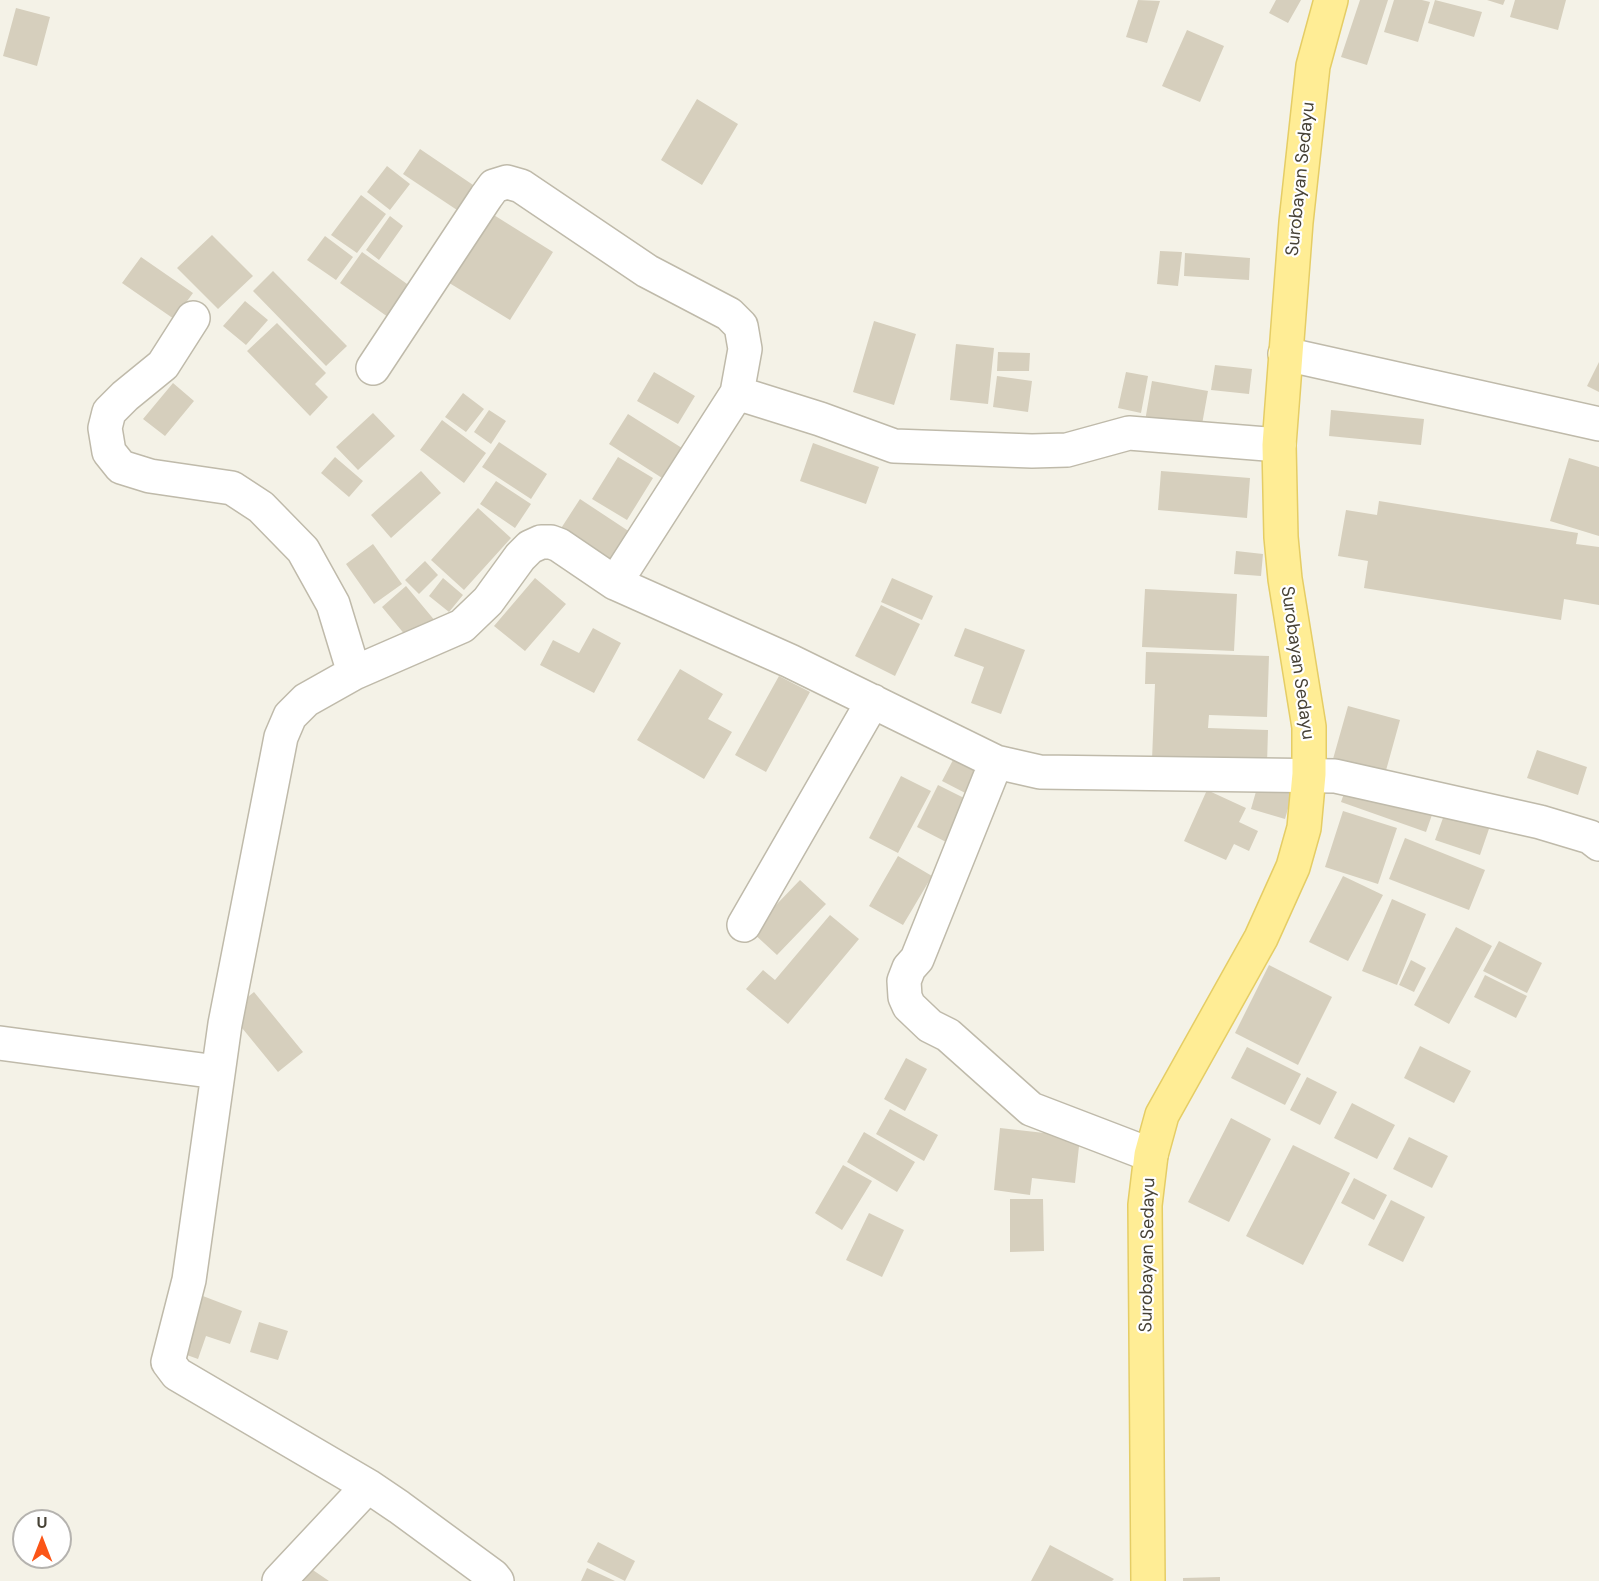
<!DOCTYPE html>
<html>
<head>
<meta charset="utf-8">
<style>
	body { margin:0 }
	#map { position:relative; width:1599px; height:1581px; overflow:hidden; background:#f4f2e7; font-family:"DM Sans",sans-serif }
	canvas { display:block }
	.north { position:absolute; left:12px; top:1509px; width:60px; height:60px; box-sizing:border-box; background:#fff; border:2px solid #b5b3af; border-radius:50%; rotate:0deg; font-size:16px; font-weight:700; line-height:24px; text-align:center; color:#474236 }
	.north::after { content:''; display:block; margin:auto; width:21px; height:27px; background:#fb5517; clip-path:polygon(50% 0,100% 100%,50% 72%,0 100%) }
</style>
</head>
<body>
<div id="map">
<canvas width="1599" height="1581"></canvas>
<div class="north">U</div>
</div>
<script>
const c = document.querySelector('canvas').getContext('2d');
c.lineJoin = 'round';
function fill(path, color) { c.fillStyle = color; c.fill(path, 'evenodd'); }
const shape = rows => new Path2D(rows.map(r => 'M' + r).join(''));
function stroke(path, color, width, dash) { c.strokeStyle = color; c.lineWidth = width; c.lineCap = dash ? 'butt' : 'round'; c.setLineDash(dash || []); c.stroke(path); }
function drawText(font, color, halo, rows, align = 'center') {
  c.font = font + ' "DM Sans",sans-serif'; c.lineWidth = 4.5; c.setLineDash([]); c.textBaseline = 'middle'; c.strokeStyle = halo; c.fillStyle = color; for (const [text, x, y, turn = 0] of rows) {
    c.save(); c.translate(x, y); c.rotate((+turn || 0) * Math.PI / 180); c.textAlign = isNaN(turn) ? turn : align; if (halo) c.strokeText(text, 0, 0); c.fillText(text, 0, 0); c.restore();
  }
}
const building = shape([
	[1138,0,1160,1,1147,43,1126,37],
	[1276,0,1301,0,1288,23,1269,13],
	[1360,0,1388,0,1367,65,1341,57],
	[1394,0,1422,0,1430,2,1418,42,1384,32],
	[1435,0,1482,12,1474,37,1428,23],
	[1487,0,1505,0,1503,5],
	[1515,0,1566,0,1558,30,1510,17],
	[16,8,50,17,37,66,3,56],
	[1187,30,1224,46,1200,102,1162,86],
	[697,99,738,124,702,185,661,160],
	[420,149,479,189,463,214,403,174],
	[387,166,410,184,390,210,367,192],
	[361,195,386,214,357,253,331,235],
	[489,212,553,252,510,320,446,281],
	[390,216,403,226,379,260,366,250],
	[212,235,253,276,218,309,177,268],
	[325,236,353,257,336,280,307,260],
	[1160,251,1182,252,1178,286,1157,284],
	[362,252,417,291,395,322,340,283],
	[1185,253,1250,258,1249,280,1184,276],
	[141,257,193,293,174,319,122,283],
	[273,271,347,346,326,366,253,291],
	[245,301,268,320,246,345,223,326],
	[874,321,916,334,894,405,853,392],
	[277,323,326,373,315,384,328,397,310,416,247,351],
	[956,344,994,348,988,404,950,400],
	[998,352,1030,353,1029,371,997,371],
	[1599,362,1599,392,1587,386],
	[1215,365,1252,369,1249,394,1211,390],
	[654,372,695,396,678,424,637,401],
	[1126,372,1148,376,1141,413,1118,408],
	[997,376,1032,381,1028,412,993,407],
	[1152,381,1208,391,1201,430,1145,421],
	[173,383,194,401,165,436,143,419],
	[463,393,484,409,466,432,445,417],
	[489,410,506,421,491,444,474,432],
	[1331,410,1424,419,1421,445,1329,436],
	[373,413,395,436,358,470,336,447],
	[628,414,693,455,673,485,609,444],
	[442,420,486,453,464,483,420,450],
	[499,442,547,474,531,499,482,467],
	[813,443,879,467,866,504,800,481],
	[335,457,363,481,349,497,321,473],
	[618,457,653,478,627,520,592,499],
	[1569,458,1599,467,1599,536,1550,521],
	[421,471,441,493,391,538,371,515],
	[1161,471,1250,478,1247,518,1158,510],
	[496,481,531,504,515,528,480,504],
	[580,499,633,534,611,568,558,533],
	[1379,501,1578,533,1576,544,1599,547,1599,605,1564,599,1561,620,1364,588,1368,561,1338,556,1346,510,1377,515],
	[478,508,511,538,464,590,431,560],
	[373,544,402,584,374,604,346,564],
	[1236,551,1263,554,1261,576,1234,574],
	[425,561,438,575,419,594,405,580],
	[443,578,463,595,449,612,429,596],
	[535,578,566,604,525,651,494,626],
	[892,578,933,596,922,620,881,602],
	[406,586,436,622,411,642,382,607],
	[1145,589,1237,594,1234,651,1142,647],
	[881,605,920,624,895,676,855,656],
	[593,628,621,643,594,693,540,665,553,640,579,653],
	[965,628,1025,650,1001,714,971,703,984,667,954,656],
	[1146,652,1269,656,1267,717,1209,715,1208,728,1268,730,1267,764,1152,760,1155,684,1145,684],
	[680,669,723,694,708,719,732,732,704,779,637,740],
	[779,676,810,692,766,772,735,755],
	[1348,706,1400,720,1385,774,1333,759],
	[1537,750,1587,767,1578,795,1527,778],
	[953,760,984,776,973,797,942,781],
	[901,776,931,791,898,853,869,838],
	[1259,781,1293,791,1285,819,1251,809],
	[1348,782,1433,812,1426,832,1341,802],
	[938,785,970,801,948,843,917,827],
	[1207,790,1246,808,1239,822,1258,831,1249,851,1234,844,1226,860,1184,841],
	[1447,807,1491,823,1480,855,1435,840],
	[1343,811,1397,828,1378,884,1325,867],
	[1405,838,1485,870,1469,910,1389,879],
	[898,856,932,876,903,925,869,906],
	[1343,876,1383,895,1348,961,1309,942],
	[800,880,826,904,777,955,751,931],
	[1392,899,1426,914,1397,985,1362,971],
	[830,915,859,939,788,1024,746,989,763,970,775,980],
	[1456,927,1492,946,1449,1024,1414,1005],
	[1499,941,1542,963,1527,993,1483,971],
	[1411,960,1426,968,1414,992,1399,985],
	[1269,965,1332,997,1298,1065,1235,1033],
	[1485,975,1527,996,1516,1018,1474,997],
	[254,992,303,1052,278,1072,229,1012],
	[1420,1046,1471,1071,1454,1103,1404,1078],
	[1247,1047,1301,1074,1285,1105,1231,1078],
	[906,1058,927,1069,905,1111,884,1099],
	[1307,1077,1337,1092,1320,1125,1290,1110],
	[1352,1103,1395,1125,1377,1159,1334,1138],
	[890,1109,938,1135,924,1161,876,1134],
	[1231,1118,1271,1139,1229,1222,1188,1202],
	[1000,1128,1080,1137,1075,1183,1032,1178,1030,1195,994,1190],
	[864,1132,915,1162,897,1192,847,1162],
	[1409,1137,1448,1156,1432,1188,1393,1169],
	[1293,1145,1350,1173,1303,1265,1246,1236],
	[843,1165,872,1181,842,1230,815,1213],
	[1354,1178,1387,1195,1374,1220,1341,1203],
	[1010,1199,1043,1199,1044,1251,1010,1252],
	[1391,1200,1425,1217,1403,1262,1368,1245],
	[869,1213,904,1230,882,1277,846,1260],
	[195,1293,242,1311,230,1344,206,1336,198,1359,173,1350],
	[259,1322,288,1331,278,1360,250,1352],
	[598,1542,635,1561,625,1581,587,1562],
	[1050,1545,1114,1579,1112,1581,1031,1581],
	[304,1564,329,1581,293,1581],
	[587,1568,615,1581,581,1581],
	[1220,1577,1220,1581,1183,1581,1183,1578]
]);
const minor = shape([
	[193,318,163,365,125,396,109,412,105,428,109,452,121,467,150,476,232,488,261,507,303,550,333,604,354,673],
	[1285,354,1599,424],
	[373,368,486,197,494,186,507,182,521,186,647,271,729,314,741,326,745,349,737,393,615,583],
	[737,393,820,419,894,446,1032,451,1067,450,1129,433,1279,445],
	[996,762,917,959,909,968,904,981,905,997,909,1006,930,1026,948,1035,1031,1109,1151,1155],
	[744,925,873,701],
	[0,1043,217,1072],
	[368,1486,177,1374,168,1362,189,1280,225,1024,281,737,290,716,306,700,354,673,462,626,488,601,520,557,530,547,541,542,551,542,559,545,615,583,790,661,996,762,1040,772,1335,776,1540,822,1590,837,1599,844],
	[279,1581,368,1486,399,1507,493,1576,497,1581]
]);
const major = shape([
	[1148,1581,1145,1205,1151,1155,1162,1115,1261,938,1293,867,1304,828,1309,774,1309,727,1285,579,1281,537,1279,445,1296,222,1313,66,1331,0]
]);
const streetNames = [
	["Surobayan Sedayu",1301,179,-84],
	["Surobayan Sedayu",1297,663,82],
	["Surobayan Sedayu",1148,1255,-89]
];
fill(building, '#d6cfbd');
stroke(minor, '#bfbaaa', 36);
stroke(major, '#e5cd65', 36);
stroke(minor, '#fff', 33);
stroke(major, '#ffed95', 33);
drawText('18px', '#474236', '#fff', streetNames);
</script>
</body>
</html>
